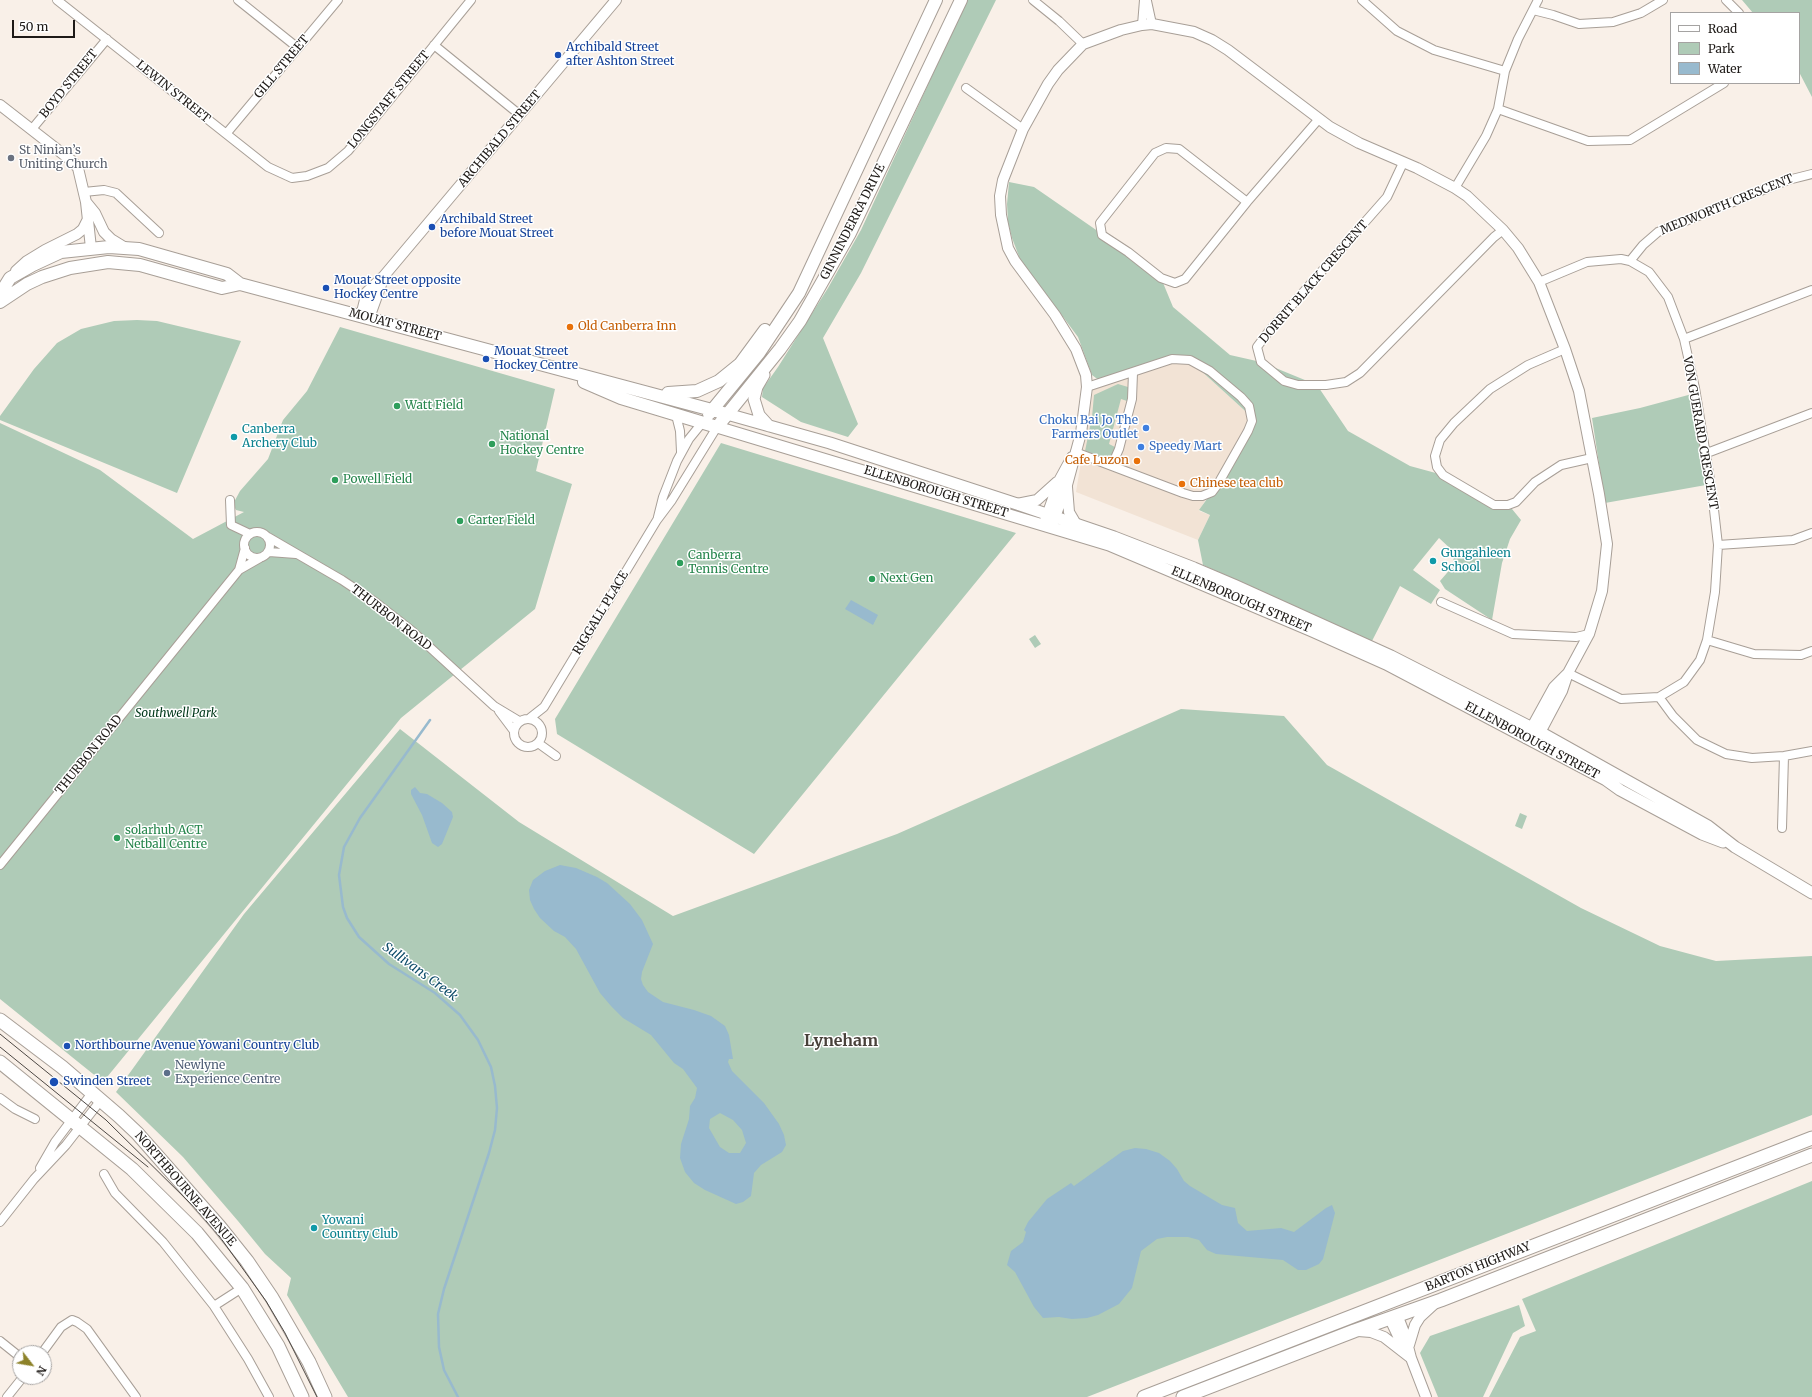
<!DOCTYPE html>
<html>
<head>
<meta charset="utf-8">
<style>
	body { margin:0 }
	#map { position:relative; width:1812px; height:1397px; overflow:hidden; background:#f9f0e8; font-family:Merriweather,serif }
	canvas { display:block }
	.legend { position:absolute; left:1670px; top:12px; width:130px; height:72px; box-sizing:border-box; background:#fff; border:1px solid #a5a3a2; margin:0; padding:5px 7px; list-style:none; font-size:12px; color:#1e1a17 }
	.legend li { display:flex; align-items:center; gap:8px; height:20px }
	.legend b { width:20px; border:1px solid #a5a3a2 }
	.north { position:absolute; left:12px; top:1345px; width:40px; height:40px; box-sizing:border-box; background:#fff; border:1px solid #a5a3a2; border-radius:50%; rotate:121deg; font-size:11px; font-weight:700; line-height:16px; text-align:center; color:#1e1a17 }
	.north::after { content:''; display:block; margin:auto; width:14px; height:18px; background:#8d8229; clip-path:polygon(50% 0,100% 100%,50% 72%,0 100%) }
	.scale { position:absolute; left:12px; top:20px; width:63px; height:18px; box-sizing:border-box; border:2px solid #1e1a17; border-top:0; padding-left:5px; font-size:12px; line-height:14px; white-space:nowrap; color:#1e1a17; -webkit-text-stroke:3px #fff; paint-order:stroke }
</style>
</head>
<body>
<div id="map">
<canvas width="1812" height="1397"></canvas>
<ul class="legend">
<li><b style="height:5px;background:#fff"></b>Road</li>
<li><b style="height:11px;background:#afcbb7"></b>Park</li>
<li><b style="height:11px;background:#98bace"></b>Water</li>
</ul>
<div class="north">N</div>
<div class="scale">50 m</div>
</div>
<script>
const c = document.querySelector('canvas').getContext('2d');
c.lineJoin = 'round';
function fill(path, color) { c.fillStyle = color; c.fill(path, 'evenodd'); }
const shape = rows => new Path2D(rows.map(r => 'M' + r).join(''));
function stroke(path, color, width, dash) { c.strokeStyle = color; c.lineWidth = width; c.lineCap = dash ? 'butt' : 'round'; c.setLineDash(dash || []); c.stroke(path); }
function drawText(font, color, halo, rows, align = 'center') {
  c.font = font + ' Merriweather,serif'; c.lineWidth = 3; c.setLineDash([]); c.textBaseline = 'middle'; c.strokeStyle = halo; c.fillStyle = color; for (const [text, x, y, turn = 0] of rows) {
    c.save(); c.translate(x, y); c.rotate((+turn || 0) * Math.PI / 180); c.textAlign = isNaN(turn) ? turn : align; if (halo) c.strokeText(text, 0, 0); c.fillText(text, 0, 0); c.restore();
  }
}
const built = shape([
	[1187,358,1254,419,1199,511,1210,515,1198,540,1076,492,1093,389]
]);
const green = shape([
	[967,0,996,0,861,273,823,338,858,424,848,437,801,422,762,397,763,388,778,367,828,288,861,230],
	[1742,0,1812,0,1812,97,1799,72,1799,13,1753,13],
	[1009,182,1034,187,1128,252,1161,278,1173,307,1230,355,1261,362,1317,385,1348,431,1410,466,1443,475,1476,495,1512,509,1521,520,1510,539,1502,563,1492,620,1445,589,1440,581,1453,566,1454,552,1439,538,1413,570,1440,590,1431,604,1400,586,1372,641,1203,565,1198,540,1210,515,1199,510,1212,492,1254,419,1187,358,1100,381,1092,375,1078,337,1020,259,1012,238,1008,222,1007,204],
	[137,320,157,321,241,341,177,493,0,420,0,416,34,369,57,343,81,329,114,321],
	[340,327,555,389,536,471,572,484,535,609,401,718,103,1082,0,999,0,423,100,470,193,539,244,512,236,510,233,504,240,491,268,459,283,420,307,391],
	[1118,384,1128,387,1129,395,1127,401,1121,399,1109,444,1115,447,1112,456,1104,458,1085,451,1092,417,1094,395],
	[1692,394,1706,485,1605,503,1592,418,1640,408],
	[721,443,1016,533,754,854,557,734,555,719],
	[1035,635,1041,644,1035,648,1029,639],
	[1181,709,1284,716,1327,765,1581,908,1660,946,1716,961,1812,956,1812,1115,1087,1397,348,1397,287,1295,291,1278,265,1254,238,1221,183,1157,116,1092,244,914,400,729,519,822,673,916,897,834],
	[1520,813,1527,816,1522,829,1515,826],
	[1812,1181,1812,1397,1489,1397,1520,1337,1536,1331,1522,1299],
	[1519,1305,1525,1326,1513,1333,1483,1397,1438,1397,1420,1353,1430,1336]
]);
const water = shape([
	[851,600,878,615,873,625,845,609],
	[415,787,420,793,427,794,442,803,452,812,453,817,442,844,438,847,432,843,422,815,411,794,411,790],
	[560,865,576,868,597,877,607,883,630,904,642,920,653,944,642,972,641,979,643,985,648,992,663,1002,694,1010,711,1016,725,1026,729,1035,733,1059,729,1059,728,1062,732,1071,764,1103,779,1124,784,1135,786,1145,782,1152,761,1165,754,1173,751,1196,743,1202,736,1204,705,1190,694,1183,685,1172,680,1158,681,1144,689,1119,690,1106,695,1098,697,1088,683,1069,674,1063,651,1035,623,1018,611,1006,600,993,576,949,565,937,554,931,540,918,534,909,530,900,529,890,533,880,545,871],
	[720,1113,733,1120,742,1130,746,1143,740,1153,729,1153,720,1147,709,1128,710,1119],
	[1135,1148,1146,1149,1159,1153,1170,1161,1177,1169,1184,1181,1190,1186,1222,1205,1235,1208,1238,1223,1247,1231,1281,1228,1294,1232,1326,1208,1332,1205,1335,1213,1323,1259,1319,1264,1306,1270,1298,1270,1283,1260,1216,1254,1207,1250,1199,1240,1188,1237,1167,1237,1157,1239,1141,1251,1132,1288,1119,1304,1098,1315,1087,1318,1072,1319,1059,1317,1043,1318,1034,1307,1015,1272,1007,1265,1011,1251,1023,1242,1026,1232,1024,1230,1028,1222,1047,1199,1071,1183,1074,1186,1123,1151]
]);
const stream = shape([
	[430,720,360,818,344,847,339,875,343,907,347,918,359,937,389,964,435,993,460,1015,478,1040,491,1067,495,1086,497,1108,495,1130,489,1153,444,1289,438,1314,439,1347,444,1370,458,1397]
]);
const minor = shape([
	[57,0,268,167,292,178,307,176,328,168,348,151,471,0],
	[238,0,298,48],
	[1033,0,1059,21,1083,44],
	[1362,0,1397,31,1434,50,1505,71],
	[1726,0,1739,13],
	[1147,1,1152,24],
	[1533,10,1553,15,1579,24,1613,22,1641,13,1663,0],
	[1142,25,1144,0],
	[434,45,520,115],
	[966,88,1023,129],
	[1498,109,1588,141,1630,140,1724,83],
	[32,129,107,39],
	[226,134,338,0],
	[1403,163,1387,197,1269,331,1257,347,1261,362,1284,381,1298,385,1326,385,1346,382,1360,373,1494,237,1503,230],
	[1455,188,1486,136,1498,109,1505,71,1518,39,1538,0],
	[84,192,104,190,116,193,159,233],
	[1247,202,1179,149,1166,148,1155,153,1100,223,1102,235,1128,252,1161,278,1175,283,1185,279,1247,202,1318,120],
	[1630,261,1643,245,1658,232,1788,180,1812,174],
	[1539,282,1587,262,1621,259,1630,261,1649,272,1668,297,1684,339,1695,388,1712,492,1718,545,1715,592,1707,640,1700,660,1684,682,1659,697,1621,699,1568,673],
	[1684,339,1812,290],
	[1565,349,1528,365,1490,389,1454,423,1440,440,1435,456,1437,467,1443,475,1494,505,1508,505,1516,502,1535,482,1561,465,1592,458],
	[676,415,680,431,681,452],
	[1075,452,1183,493,1193,496,1202,496,1212,492,1218,484,1248,431,1252,421,1249,406,1241,397,1210,371,1190,360,1172,359,1087,387],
	[1707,453,1812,413],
	[1112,465,1119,449,1132,399,1133,373],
	[230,500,231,525,250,534],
	[658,517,663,497,677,461,689,439,702,423],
	'244 545a13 13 0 1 1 26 0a13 13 0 1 1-26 0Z',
	[268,537,342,580,375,602,412,631,494,706,519,721],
	[1718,545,1793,540,1812,533],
	[269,552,296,554],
	[239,570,245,548],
	[1441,602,1513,634,1576,637,1589,634],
	[1707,640,1754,654,1801,655,1812,651],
	[1659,697,1673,716,1697,740,1726,754,1752,758,1784,756,1812,751],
	[499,711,514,731],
	[530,718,544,707,657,520,672,500,717,427],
	'514 733a14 14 0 1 1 28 0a14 14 0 1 1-28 0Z',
	[538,743,556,756],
	[1782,828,1784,756],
	[0,865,239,570,260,558],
	[0,1098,15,1109,35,1119],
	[40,1168,55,1142,92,1093],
	[104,1174,115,1193,163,1242,214,1306,248,1359,269,1397],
	[0,1222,34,1179,66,1145,101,1100],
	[214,1306,242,1288],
	[0,1341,20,1357],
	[42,1353,61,1327,72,1320,77,1322,87,1329,136,1397],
	[7,1397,23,1377]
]);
const tertiary = shape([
	[0,105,72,161,78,168,86,202,91,248],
	[86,202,95,213,104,232,111,239,124,247],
	[16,271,27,261,45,250,77,234,83,229,88,219],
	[361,316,367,292,383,277,616,0],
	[369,318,383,279],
	[1067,487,1069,512,1076,524],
	[1017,504,1037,500,1057,482],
	[1045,521,1060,479,1072,457],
	[1052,525,1067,485,1081,433,1087,387,1086,375,1076,349,1055,315,1015,261,1008,248,1001,215,1000,196,1003,180,1023,129,1048,84,1058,70,1083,44,1121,30,1142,25,1152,24,1194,32,1212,40,1228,50,1330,127,1359,143,1417,168,1455,188,1467,196,1503,230,1518,248,1539,282,1565,349,1579,391,1599,494,1607,544,1602,591,1589,634,1568,673,1562,691,1535,742],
	[1526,738,1554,687,1567,674],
	[1398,1317,1405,1335,1411,1358,1426,1397],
	[1390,1319,1404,1349],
	[1358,1331,1371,1332,1384,1337,1411,1358],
	[1409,1345,1415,1325,1420,1317,1433,1305]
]);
const secondary = shape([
	[764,375,757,387,754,399,759,415,769,426],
	[727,414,830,443,1017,504,1114,537,1194,568,1234,585,1391,656,1540,732,1708,826,1735,847,1812,893],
	[717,427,1109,545,1312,631,1386,664,1606,780,1620,790,1702,834,1723,842]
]);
const primary = shape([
	[0,294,10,278,33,265,61,252,109,247,139,249,227,274,240,284,727,414],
	[0,302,27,284,42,277,70,268,108,262,140,265,222,288,240,284],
	[584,382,621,398,717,427,780,349,800,321,850,233,961,0],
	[668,393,697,391,719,381,740,364,765,330],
	[709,414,759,353,799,293,936,0]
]);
const trunk = shape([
	[0,1020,62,1067,119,1116,137,1133,219,1226,247,1261,272,1298,309,1362,325,1397],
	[0,1062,132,1169,197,1233,242,1288,278,1346,302,1397],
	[1144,1397,1812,1138],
	[1183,1397,1354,1331,1441,1300,1812,1155]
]);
const tram = shape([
	[0,1034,106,1120,194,1207,220,1237,266,1301,285,1333,317,1397],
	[0,1047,148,1167]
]);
const markers = [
	[558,55,4,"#1a4fb4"],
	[11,158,4,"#6b7280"],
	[432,227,4,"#1a4fb4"],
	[326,288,4,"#1a4fb4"],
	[570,327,4,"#e8710a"],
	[486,359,4,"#1a4fb4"],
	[397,406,4,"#2e9e5b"],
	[1146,428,4,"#3f7fe0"],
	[234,437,4,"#0f9aa8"],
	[492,444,4,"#2e9e5b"],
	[1141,447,4,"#3f7fe0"],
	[1137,461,4,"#e8710a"],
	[335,480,4,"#2e9e5b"],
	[1182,484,4,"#e8710a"],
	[460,521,4,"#2e9e5b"],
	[1433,561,4,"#0f9aa8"],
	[680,563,4,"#2e9e5b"],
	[872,579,4,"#2e9e5b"],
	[117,838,4,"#2e9e5b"],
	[67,1046,4,"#1a4fb4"],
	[167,1073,4,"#5c6f8a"],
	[54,1082,5,"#1a4fb4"],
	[314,1228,4,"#0f9aa8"]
];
const transitNames = [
	["Archibald Street",566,48],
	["after Ashton Street",566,62],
	["Archibald Street",440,220],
	["before Mouat Street",440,234],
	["Mouat Street opposite",334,281],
	["Hockey Centre",334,295],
	["Mouat Street",494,352],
	["Hockey Centre",494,366],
	["Northbourne Avenue Yowani Country Club",75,1046],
	["Swinden Street",63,1082]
];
const streetNames = [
	["GILL STREET",282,67,-50],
	["BOYD STREET",69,84,-51],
	["LEWIN STREET",173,92,39],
	["LONGSTAFF STREET",389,100,-51],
	["ARCHIBALD STREET",500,139,-50],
	["MEDWORTH CRESCENT",1727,205,-22],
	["GINNINDERRA DRIVE",853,222,-63],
	["DORRIT BLACK CRESCENT",1314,282,-49],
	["MOUAT STREET",395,325,15],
	["VON GUERARD CRESCENT",1700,433,80],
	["ELLENBOROUGH STREET",936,492,17],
	["ELLENBOROUGH STREET",1241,600,23],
	["RIGGALL PLACE",601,613,-59],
	["THURBON ROAD",391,618,38],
	["ELLENBOROUGH STREET",1532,741,28],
	["THURBON ROAD",89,755,-51],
	["NORTHBOURNE AVENUE",185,1189,49],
	["BARTON HIGHWAY",1478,1267,-22]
];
const worshipNames = [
	["St Ninian’s",19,151],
	["Uniting Church",19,165]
];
const foodNames = [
	["Old Canberra Inn",578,327],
	["Cafe Luzon",1129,461,"right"],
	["Chinese tea club",1190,484]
];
const leisureNames = [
	["Watt Field",405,406],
	["National",500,437],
	["Hockey Centre",500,451],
	["Powell Field",343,480],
	["Carter Field",468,521],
	["Canberra",688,556],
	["Tennis Centre",688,570],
	["Next Gen",880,579],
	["solarhub ACT",125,831],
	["Netball Centre",125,845]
];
const shopNames = [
	["Choku Bai Jo The",1138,421],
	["Farmers Outlet",1138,435],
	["Speedy Mart",1149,447,"left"]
];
const cultureNames = [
	["Canberra",242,430],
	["Archery Club",242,444],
	["Gungahleen",1441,554],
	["School",1441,568],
	["Yowani",322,1221],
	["Country Club",322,1235]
];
const parkNames = [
	["Southwell Park",176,714]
];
const serviceNames = [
	["Newlyne",175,1066],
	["Experience Centre",175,1080]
];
const waterNames = [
	["Sullivans Creek",420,972,36]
];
const districtNames = [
	["Lyneham",841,1041]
];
fill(built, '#f2e3d5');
fill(green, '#afcbb7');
fill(water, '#98bace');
stroke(stream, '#98bace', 2.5);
stroke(minor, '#a89f97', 10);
stroke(tertiary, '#a89f97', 12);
stroke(secondary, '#a89f97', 13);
stroke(primary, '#a89f97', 14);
stroke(trunk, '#a89f97', 15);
stroke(minor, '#fff', 8);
stroke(tertiary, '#fff', 10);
stroke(secondary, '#fff', 11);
stroke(primary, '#fff', 12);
stroke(trunk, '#fff', 13);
stroke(tram, '#4d4844', 1);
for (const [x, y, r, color] of markers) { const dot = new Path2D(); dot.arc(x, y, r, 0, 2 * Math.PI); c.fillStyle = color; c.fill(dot); stroke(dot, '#fff', 1.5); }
drawText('12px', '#164399', '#fff', transitNames, 'left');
drawText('12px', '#1e1a17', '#fff', streetNames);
drawText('12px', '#5b616d', '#fff', worshipNames, 'left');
drawText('12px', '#c56008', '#fff', foodNames, 'left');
drawText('12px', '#27864d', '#fff', leisureNames, 'left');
drawText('12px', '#366cbe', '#fff', shopNames, 'right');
drawText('12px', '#0d838f', '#fff', cultureNames, 'left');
drawText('italic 12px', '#00381a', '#fff', parkNames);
drawText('12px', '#4e5e75', '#fff', serviceNames, 'left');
drawText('italic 13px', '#0f4d6a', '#fff', waterNames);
drawText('bold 16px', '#48413a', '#fff', districtNames);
</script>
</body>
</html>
